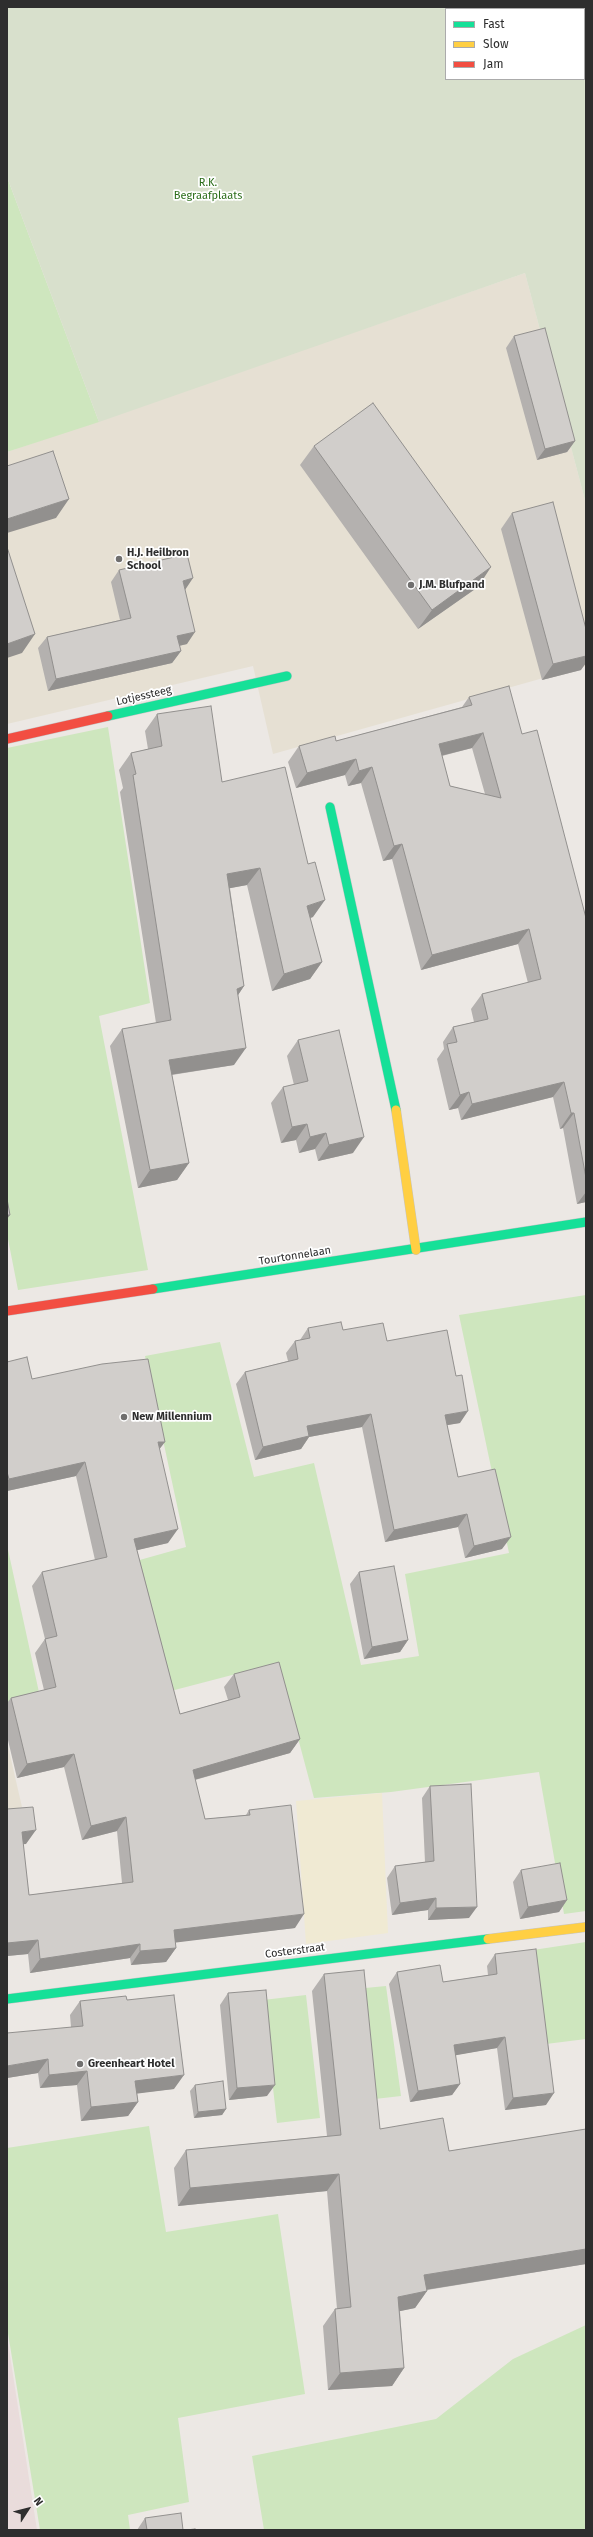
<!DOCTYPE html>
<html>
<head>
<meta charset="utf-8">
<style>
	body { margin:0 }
	#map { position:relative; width:593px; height:2537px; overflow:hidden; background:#ece8e4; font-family:"Fira Sans",sans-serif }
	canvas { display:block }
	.frame { position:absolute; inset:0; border:8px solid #2e2e2e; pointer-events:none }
	.legend { position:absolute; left:445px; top:8px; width:140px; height:72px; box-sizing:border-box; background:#fff; border:1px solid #ababab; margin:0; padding:5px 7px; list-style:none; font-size:12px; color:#2e2e2e }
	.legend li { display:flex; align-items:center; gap:8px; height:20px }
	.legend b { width:20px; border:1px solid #ababab }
	.north { position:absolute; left:8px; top:2489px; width:40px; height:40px; -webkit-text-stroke:3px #fff; paint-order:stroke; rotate:54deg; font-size:11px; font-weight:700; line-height:16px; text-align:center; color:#2e2e2e }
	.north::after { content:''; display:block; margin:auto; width:14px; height:18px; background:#2e2e2e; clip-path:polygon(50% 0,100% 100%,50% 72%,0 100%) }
</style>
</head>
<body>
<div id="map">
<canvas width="593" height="2537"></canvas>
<div class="frame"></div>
<ul class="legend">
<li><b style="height:5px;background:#16e098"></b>Fast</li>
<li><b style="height:5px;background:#ffcf43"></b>Slow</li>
<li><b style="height:5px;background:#f24e42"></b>Jam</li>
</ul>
<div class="north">N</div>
</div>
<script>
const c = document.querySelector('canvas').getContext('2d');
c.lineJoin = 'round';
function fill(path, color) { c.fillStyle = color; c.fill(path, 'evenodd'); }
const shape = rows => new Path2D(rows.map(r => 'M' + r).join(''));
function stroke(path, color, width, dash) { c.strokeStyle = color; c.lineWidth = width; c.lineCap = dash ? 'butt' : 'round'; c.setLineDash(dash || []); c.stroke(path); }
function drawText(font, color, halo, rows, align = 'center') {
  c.font = font + ' "Fira Sans",sans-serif'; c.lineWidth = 3.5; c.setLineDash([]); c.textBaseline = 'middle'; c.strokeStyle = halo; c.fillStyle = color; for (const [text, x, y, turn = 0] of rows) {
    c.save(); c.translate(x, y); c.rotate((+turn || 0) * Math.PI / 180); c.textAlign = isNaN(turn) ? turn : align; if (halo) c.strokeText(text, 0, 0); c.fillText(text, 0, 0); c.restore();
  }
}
const education = shape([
	[525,273,586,504,586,666,273,754,253,666,7,724,7,452],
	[7,1742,22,1807,7,1811]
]);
const medical = shape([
	[7,2336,37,2530,7,2530]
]);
const green = shape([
	[7,177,99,422,7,452],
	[108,727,150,1003,99,1016,148,1270,18,1290,7,1234,7,748],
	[586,1295,586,1911,564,1914,539,1772,391,1792,314,1798,278,1663,167,1692,136,1561,186,1547,145,1356,220,1342,254,1477,314,1463,361,1665,419,1656,405,1574,509,1553,459,1315],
	[7,1545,40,1697,7,1705],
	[586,1942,586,2039,546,2044,533,1950],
	[386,1986,401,2096,366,2100,355,1989],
	[306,1995,320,2118,277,2123,263,2000],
	[149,2126,166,2232,278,2214,305,2394,178,2418,189,2502,128,2515,130,2530,40,2530,7,2327,7,2148],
	[586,2325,586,2530,264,2530,252,2456,436,2419,513,2359]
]);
const sand = shape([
	[382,1793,388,1933,306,1944,296,1801]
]);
const cemetery = shape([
	[7,7,586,7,586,504,525,273,99,422,7,177],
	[446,9,584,9,584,79,446,79]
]);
const fast = shape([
	[108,716,287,676],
	[330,807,396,1110],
	[153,1289,586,1222],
	[7,1999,488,1939]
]);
const slow = shape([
	[396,1110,416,1250],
	[488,1939,586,1927]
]);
const jam = shape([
	[7,739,108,716],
	[7,1311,153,1289]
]);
const wall = shape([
	[514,336,575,441,567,452,537,460,506,348],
	[314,446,478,587,418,629,300,465],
	[512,513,581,670,542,680,501,529],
	[119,570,185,590,187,644,179,646,181,651,172,663,48,691,38,648,47,637,120,620,111,582],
	[469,697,522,734,586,918,586,1202,577,1204,563,1128,560,1129,553,1097,461,1120,458,1108,449,1110,437,1059,444,1049,443,1042,453,1027,474,1022,471,1009,482,994,528,983,518,944,421,970,392,859,383,861,361,783,348,786,345,775,296,788,288,762,299,746,336,741,462,707],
	[472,748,485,794,450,786,442,756],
	[157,714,222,782,313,917,310,918,322,962,310,979,272,991,247,885,230,888,244,986,238,995,234,1065,172,1075,189,1163,177,1180,138,1188,110,1046,122,1029,156,1023,120,792,123,788,119,770,131,753,148,749,145,731],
	[298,1040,353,1153,318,1161,315,1149,299,1153,296,1140,281,1143,271,1103,283,1087,294,1085,287,1056],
	[308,1328,343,1330,387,1341,460,1423,447,1425,458,1477,502,1549,465,1558,458,1527,385,1542,362,1427,309,1437,301,1449,255,1460,236,1384,245,1372,288,1361,286,1353,295,1341,300,1340],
	[7,1362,32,1379,159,1450,168,1543,137,1550,180,1714,228,1700,224,1687,234,1674,300,1739,290,1753,195,1780,205,1819,246,1815,249,1810,295,1928,175,1942,176,1948,166,1962,131,1965,130,1958,30,1973,28,1954,7,1956,7,1809,26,1844,23,1844,29,1895,122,1883,117,1831,82,1840,64,1767,17,1778,7,1736,7,1703,11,1698,44,1690,35,1653,45,1639,32,1586,42,1572,95,1560,76,1476,7,1491],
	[359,1572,408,1640,400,1652,364,1659,350,1584],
	[430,1786,469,1918,428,1920,428,1910,392,1915,387,1878,395,1866,425,1862,422,1798],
	[521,1870,567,1900,559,1912,520,1919,513,1882],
	[495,1954,546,2105,505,2110,497,2048,455,2055,460,2084,452,2095,410,2102,389,1984,397,1972,443,1982,488,1975,487,1966],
	[324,1974,380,2129,449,2151,586,2129,586,2264,427,2290,427,2291,415,2308,400,2311,404,2368,392,2386,328,2390,323,2326,335,2309,337,2309,327,2191,178,2206,174,2168,186,2150,327,2136,312,1991],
	[228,1993,267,2096,229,2100,220,2005],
	[127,2000,174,2089,137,2093,138,2102,128,2116,81,2121,77,2085,40,2088,38,2073,7,2078,71,2027,70,2015,80,2001],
	[195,2085,226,2109,222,2115,194,2118,190,2091],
	[145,2518,183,2530,137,2530]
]);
const shadedWall = shape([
	[575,441,567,452,537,460,545,449],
	[69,499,56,518,7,533,7,519],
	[491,567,478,587,418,629,432,610],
	[193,578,185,590,183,581],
	[195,632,187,644,169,648,177,636],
	[35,634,22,653,7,658,7,644],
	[181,651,172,663,48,691,56,679],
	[586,656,586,663,581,670,542,680,553,664],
	[483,733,472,748,428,759,439,744],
	[356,759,345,775,296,788,307,773],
	[372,767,361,783,348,786,359,771],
	[402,844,392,859,383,861,394,846],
	[260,868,247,885,215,891,227,874],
	[325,900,313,917,295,923,307,906],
	[529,929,518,944,421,970,432,955],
	[322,962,310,979,272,991,284,974],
	[244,986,232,1004,237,989],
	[246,1048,234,1065,156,1077,169,1060],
	[564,1082,553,1097,461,1120,472,1104],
	[469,1092,458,1108,449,1110,460,1095],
	[571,1113,574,1113,563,1128,560,1129],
	[307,1124,296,1140,281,1143,292,1127],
	[326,1133,315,1149,299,1153,310,1137],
	[364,1137,353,1153,318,1161,329,1145],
	[189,1163,177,1180,138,1188,150,1170],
	[586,1192,586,1202,577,1204],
	[7,1215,10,1215,7,1219],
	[468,1411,460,1423,436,1427,445,1415],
	[371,1414,362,1427,309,1437,301,1449,255,1460,263,1447,307,1426],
	[158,1442,165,1442,155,1455],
	[85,1462,76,1476,7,1491,7,1481,9,1479],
	[467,1514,458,1527,385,1542,394,1530],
	[178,1529,168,1543,125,1553,134,1539],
	[511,1537,502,1549,465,1558,474,1546],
	[408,1640,400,1652,364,1659,372,1647],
	[300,1739,290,1753,183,1783,193,1770],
	[74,1754,64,1767,17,1778,27,1764],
	[126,1817,117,1831,82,1840,91,1826],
	[36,1830,26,1844,12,1845,22,1832],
	[436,1898,428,1910,392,1915,400,1903],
	[567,1900,559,1912,520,1919,528,1907],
	[477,1907,469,1918,428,1920,436,1908],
	[304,1914,295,1928,164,1944,174,1930],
	[38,1940,28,1954,7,1956,7,1943],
	[140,1944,130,1958,30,1973,40,1959],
	[176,1948,166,1962,131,1965,140,1951],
	[505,2037,497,2048,446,2057,454,2045],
	[48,2059,38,2073,7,2078,7,2066],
	[87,2071,77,2085,40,2088,49,2075],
	[184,2075,174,2089,126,2095,135,2081],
	[460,2084,452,2095,410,2102,418,2091],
	[275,2085,267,2096,229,2100,237,2088],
	[554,2093,546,2105,505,2110,513,2098],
	[138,2102,128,2116,81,2121,91,2107],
	[226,2109,222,2115,194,2118,198,2112],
	[339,2174,327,2191,178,2206,190,2188],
	[586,2249,586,2264,412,2292,424,2275],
	[427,2291,415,2308,386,2314,398,2297],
	[404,2368,392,2386,328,2390,340,2373]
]);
const building = shape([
	[545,328,575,441,545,449,514,336,545,328],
	[373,403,491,567,432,610,314,446,373,403],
	[53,451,69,499,7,519,7,466,53,451],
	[553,502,586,629,586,656,553,664,512,513,553,502],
	[7,547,35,634,7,644,7,547],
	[187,554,193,578,183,581,195,632,177,636,181,651,56,679,47,637,131,618,119,570,187,554],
	[509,686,522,734,537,730,586,918,586,1178,574,1113,571,1113,564,1082,472,1104,469,1092,460,1095,447,1044,457,1042,453,1027,488,1019,482,994,541,979,529,929,432,955,402,844,394,846,372,767,359,771,356,759,307,773,299,746,335,736,336,741,472,705,469,697,509,686],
	[483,733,501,798,450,786,439,744,483,733],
	[211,706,222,782,285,767,308,864,315,862,325,900,307,906,322,962,284,974,260,868,227,874,244,986,237,989,246,1048,169,1060,189,1163,150,1170,122,1029,171,1020,133,775,136,774,131,753,162,746,157,714,211,706],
	[339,1030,364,1137,329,1145,326,1133,310,1137,307,1124,292,1127,283,1087,308,1081,298,1040,339,1030],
	[7,1199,10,1215,7,1215,7,1199],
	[341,1322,343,1330,383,1323,387,1341,447,1330,456,1376,462,1375,468,1411,445,1415,458,1477,495,1469,511,1537,474,1546,467,1514,394,1530,371,1414,307,1426,309,1436,263,1447,245,1372,298,1359,295,1341,310,1338,308,1328,341,1322],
	[27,1357,32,1379,102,1364,148,1359,165,1442,158,1442,178,1529,134,1539,180,1714,240,1697,234,1674,279,1662,300,1739,193,1770,205,1819,250,1815,249,1810,291,1805,304,1914,174,1930,176,1948,140,1951,140,1944,40,1959,38,1940,7,1943,7,1809,33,1807,36,1830,22,1832,29,1895,133,1882,126,1817,91,1826,74,1754,27,1764,11,1698,56,1687,45,1639,57,1636,42,1572,107,1557,85,1462,9,1479,7,1472,7,1362,27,1357],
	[394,1566,408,1640,372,1647,359,1572,394,1566],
	[471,1784,477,1907,436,1908,436,1898,400,1903,395,1866,434,1861,430,1786,471,1784],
	[560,1863,567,1900,528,1907,521,1870,560,1863],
	[536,1949,554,2093,513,2098,505,2037,454,2045,460,2084,418,2091,397,1972,440,1965,443,1982,497,1974,495,1954,536,1949],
	[364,1970,380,2129,443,2118,449,2151,586,2129,586,2249,424,2275,427,2291,398,2297,404,2368,340,2373,335,2309,351,2307,339,2174,190,2188,186,2150,341,2135,324,1974,364,1970],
	[266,1990,275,2085,237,2088,228,1993,266,1990],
	[174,1995,184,2075,135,2081,138,2102,91,2107,87,2071,49,2075,48,2059,7,2066,7,2033,83,2026,80,2001,126,1996,127,2000,174,1995],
	[223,2081,226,2109,198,2112,195,2085,223,2081],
	[181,2513,183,2530,147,2530,145,2518,181,2513],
	[195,2529,195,2530,186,2530,195,2529]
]);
const markers = [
	[119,559,4,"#706f6e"],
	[411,585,4,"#706f6e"],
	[124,1417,4,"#706f6e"],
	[80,2064,4,"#706f6e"]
];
const parkNames = [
	["R.K.",208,183],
	["Begraafplaats",208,196]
];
const poiNames = [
	["H.J. Heilbron",127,553],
	["School",127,566],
	["J.M. Blufpand",419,585],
	["New Millennium",132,1417],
	["Greenheart Hotel",88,2064]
];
const streetNames = [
	["Lotjessteeg",144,696,-13],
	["Tourtonnelaan",295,1256,-9],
	["Costerstraat",295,1951,-7]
];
fill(education, '#e6e0d3');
fill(medical, '#e9dcdb');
fill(green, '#cee6be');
fill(sand, '#f0ead3');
fill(cemetery, '#d8e0cc');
stroke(fast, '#c5c4c5', 10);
stroke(slow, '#c5c4c5', 10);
stroke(jam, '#c5c4c5', 10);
stroke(fast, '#16e098', 9);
stroke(slow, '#ffcf43', 9);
stroke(jam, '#f24e42', 9);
fill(wall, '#b4b1af');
fill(shadedWall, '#92908e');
fill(building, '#d1cecb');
stroke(building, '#92908e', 1);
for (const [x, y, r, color] of markers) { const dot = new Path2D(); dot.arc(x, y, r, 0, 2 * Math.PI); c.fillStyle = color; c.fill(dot); stroke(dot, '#fff', 1.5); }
drawText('11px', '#2c6e1b', '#fff', parkNames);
drawText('bold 11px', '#2e2e2e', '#fff', poiNames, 'left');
drawText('11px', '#2e2e2e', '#fff', streetNames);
</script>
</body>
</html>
